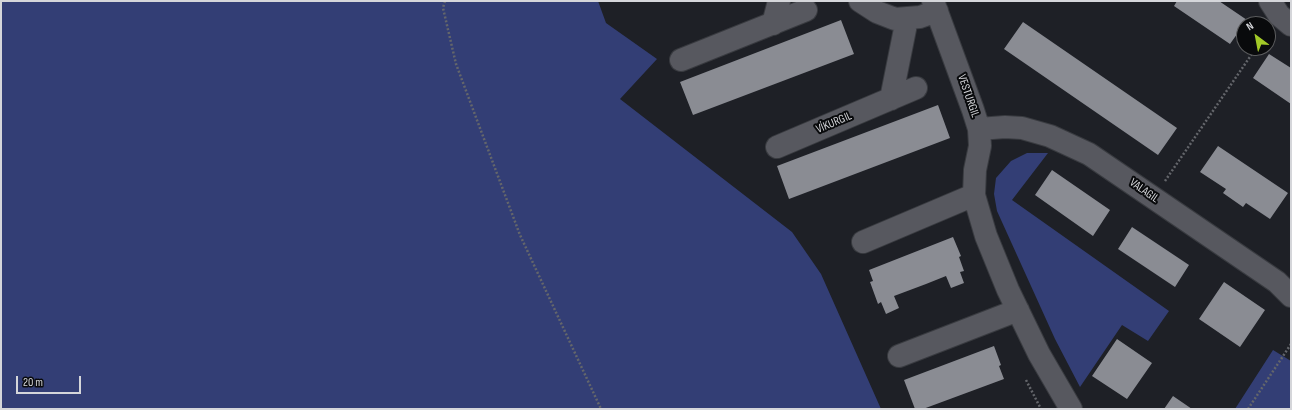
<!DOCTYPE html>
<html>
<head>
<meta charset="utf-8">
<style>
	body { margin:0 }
	#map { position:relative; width:1292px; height:410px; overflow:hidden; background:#1e2026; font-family:"Sofia Sans Condensed",sans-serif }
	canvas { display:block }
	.frame { position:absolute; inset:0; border:2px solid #d5d6da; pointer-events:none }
	.north { position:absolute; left:1236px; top:16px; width:40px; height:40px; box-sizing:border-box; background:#090a0c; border:1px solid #5b5c5e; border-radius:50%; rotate:328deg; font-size:11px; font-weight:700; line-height:16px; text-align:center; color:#d5d6da }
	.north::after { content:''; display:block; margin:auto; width:14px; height:18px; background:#a2c927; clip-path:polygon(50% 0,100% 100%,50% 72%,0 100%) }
	.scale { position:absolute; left:16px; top:376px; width:65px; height:18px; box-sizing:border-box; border:2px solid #d5d6da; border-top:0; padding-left:5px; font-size:12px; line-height:14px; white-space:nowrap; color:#d5d6da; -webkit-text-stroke:3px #090a0c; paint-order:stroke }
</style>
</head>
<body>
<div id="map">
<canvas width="1292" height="410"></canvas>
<div class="frame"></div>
<div class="north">N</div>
<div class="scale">20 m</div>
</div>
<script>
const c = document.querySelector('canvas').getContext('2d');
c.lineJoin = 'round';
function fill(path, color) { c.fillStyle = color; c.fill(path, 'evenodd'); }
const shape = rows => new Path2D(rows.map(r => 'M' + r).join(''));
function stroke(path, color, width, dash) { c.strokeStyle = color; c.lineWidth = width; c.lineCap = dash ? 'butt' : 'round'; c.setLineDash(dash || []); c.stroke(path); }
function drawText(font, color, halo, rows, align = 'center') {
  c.font = font + ' "Sofia Sans Condensed",sans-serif'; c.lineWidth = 4; c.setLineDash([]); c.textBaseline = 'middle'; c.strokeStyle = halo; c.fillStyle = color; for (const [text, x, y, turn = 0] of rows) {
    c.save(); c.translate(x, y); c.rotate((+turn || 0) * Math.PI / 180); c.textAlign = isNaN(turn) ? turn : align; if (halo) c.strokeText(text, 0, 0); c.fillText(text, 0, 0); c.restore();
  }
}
const green = shape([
	[1,1,598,1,606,23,657,59,620,99,792,232,821,274,881,409,1,409],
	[1027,153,1048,153,1012,200,1169,311,1148,341,1122,325,1080,387,1055,339,997,211,994,194,996,178,1011,161],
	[1273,350,1291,361,1291,409,1235,409]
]);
const building = shape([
	[1177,1,1219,1,1247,20,1230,44,1174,6],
	[841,20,854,54,693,115,680,82],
	[1023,22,1177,128,1158,155,1004,49],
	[1269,54,1291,68,1291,104,1253,78],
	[938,105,950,138,789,199,777,166],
	[1218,146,1288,193,1270,219,1246,203,1243,207,1223,193,1226,189,1200,172],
	[1052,170,1110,210,1093,236,1035,195],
	[1132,227,1189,265,1175,287,1118,249],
	[953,237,961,256,959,257,964,271,960,272,964,283,951,288,946,276,926,284,894,296,899,308,886,314,881,302,878,304,870,282,873,281,869,270],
	[1224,282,1265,310,1240,347,1199,319],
	[1117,339,1152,363,1127,399,1092,376],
	[994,346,1001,365,999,366,1004,379,923,409,915,409,904,380],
	[1173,396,1192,409,1164,409]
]);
const path = shape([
	[445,1,443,8,456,64,520,235,601,409],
	[1165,181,1256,48],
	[1026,380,1041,409],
	[1248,409,1291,344]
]);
const minor = shape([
	[860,1,877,12,895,19,920,17,937,11],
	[933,1,973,110,979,129,980,146,975,170,974,195,986,236,1008,290,1039,354,1071,409],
	[1270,1,1279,15,1291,25],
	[773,24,779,1],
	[681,60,806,10],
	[891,99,907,19],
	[979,129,1005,127,1022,128,1050,136,1089,154,1277,282,1291,296],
	[777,147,916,88],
	[863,242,974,195],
	[899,356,1018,310]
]);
const streetNames = [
	["VESTURGIL",968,96,71],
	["VÍKURGIL",834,123,-23],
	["VALAGIL",1144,191,35]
];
fill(green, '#333e75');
fill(building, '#8a8c93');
stroke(minor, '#393b40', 24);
stroke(path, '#64666b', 2.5, [2, 2]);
stroke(minor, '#57585f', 22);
drawText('12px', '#d5d6da', '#090a0c', streetNames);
</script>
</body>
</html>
